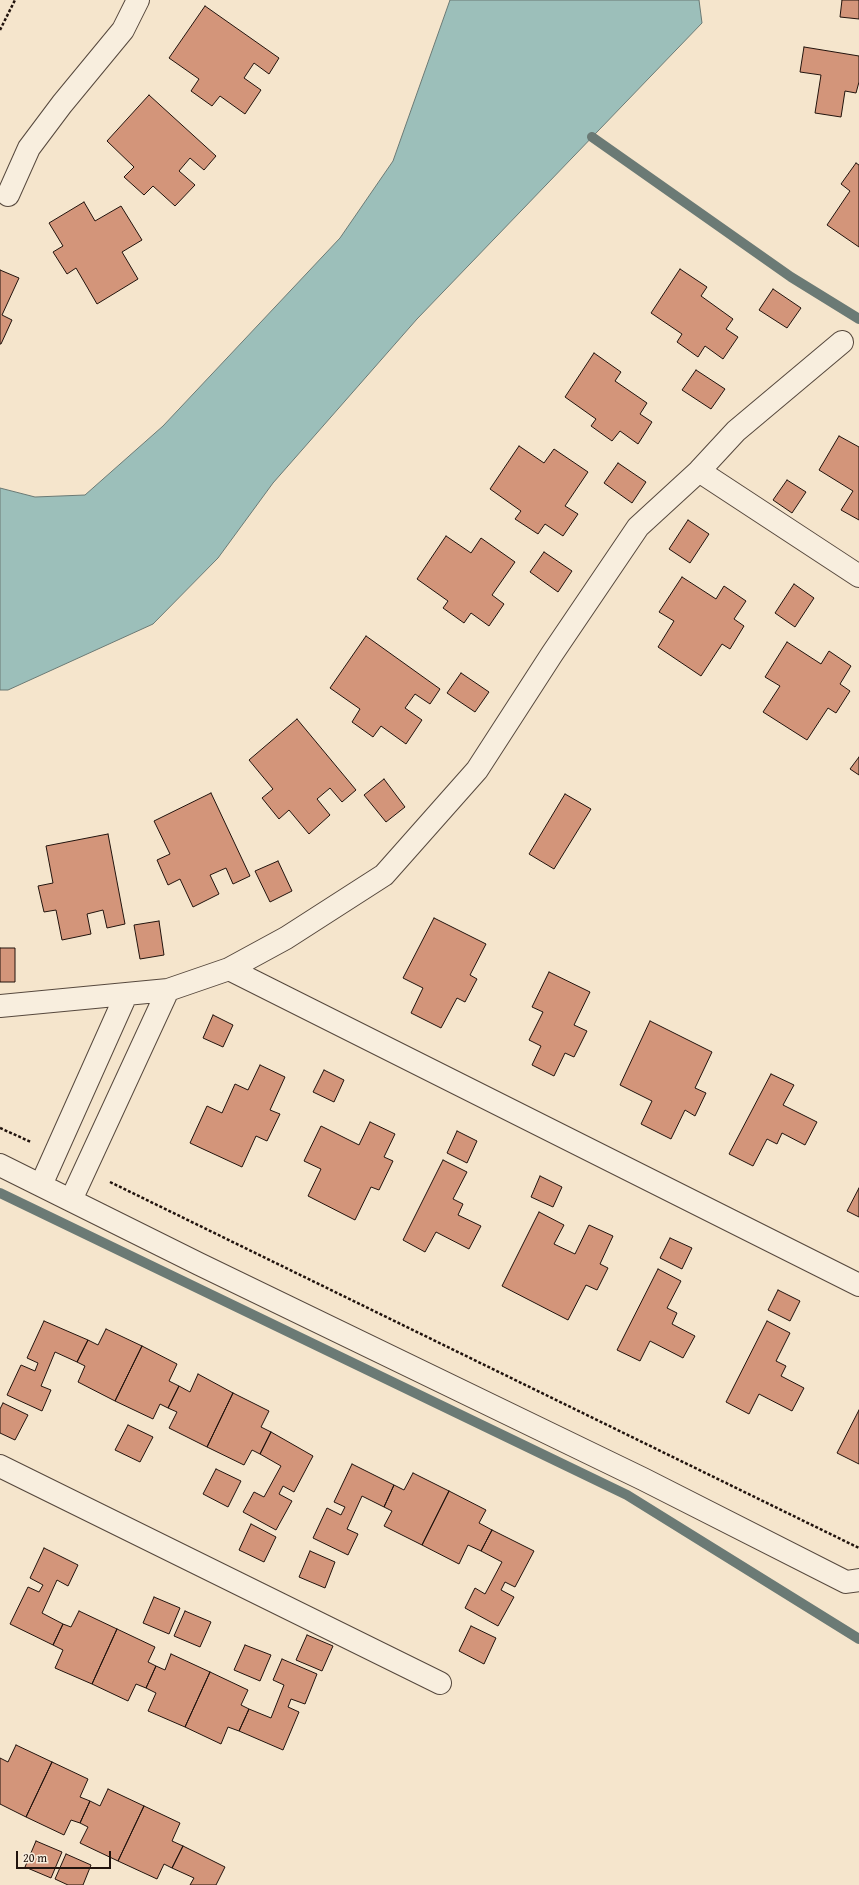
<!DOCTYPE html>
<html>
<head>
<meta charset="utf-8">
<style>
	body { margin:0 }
	#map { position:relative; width:859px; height:1885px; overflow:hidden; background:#f5e5cc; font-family:"Gentium Book Plus",serif }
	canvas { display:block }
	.scale { position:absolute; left:16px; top:1851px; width:95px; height:18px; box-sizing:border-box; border:2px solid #21130d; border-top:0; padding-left:5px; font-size:12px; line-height:14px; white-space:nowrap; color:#21130d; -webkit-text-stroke:3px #f8eede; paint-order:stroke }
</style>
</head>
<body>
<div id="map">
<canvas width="859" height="1885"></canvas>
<div class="scale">20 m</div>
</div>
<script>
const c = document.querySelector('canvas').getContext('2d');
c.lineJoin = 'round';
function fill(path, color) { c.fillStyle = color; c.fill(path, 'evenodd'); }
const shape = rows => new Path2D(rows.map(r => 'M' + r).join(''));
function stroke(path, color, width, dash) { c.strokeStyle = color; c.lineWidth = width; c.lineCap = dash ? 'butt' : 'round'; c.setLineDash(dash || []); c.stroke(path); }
const water = shape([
	[450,0,699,0,702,23,417,319,273,483,218,558,153,624,8,690,0,690,0,488,35,497,85,495,163,426,340,238,393,161,450,0]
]);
const stream = shape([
	[592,137,791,277,859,319],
	[0,1193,627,1495,859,1639]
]);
const building = shape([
	[842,0,859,0,859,19,840,17,842,0],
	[205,6,279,58,269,74,254,63,244,78,261,90,245,114,220,96,212,106,191,91,199,79,169,58,205,6],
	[804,47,859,56,859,82,856,93,845,91,841,117,815,113,821,75,800,72,804,47],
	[149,95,216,156,204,170,190,158,179,171,195,185,175,206,153,186,144,195,124,177,134,167,107,141,149,95],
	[856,163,859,165,859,247,827,225,850,191,841,184,856,163],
	[84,202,95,221,121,206,142,240,122,252,138,279,97,304,76,268,67,274,53,252,63,246,49,223,84,202],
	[680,269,707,287,701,296,733,319,726,329,738,337,723,359,705,346,698,357,677,342,682,334,651,313,680,269],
	[0,270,19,278,2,315,12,320,1,344,0,344,0,270],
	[773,289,801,308,787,328,759,310,773,289],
	[594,353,621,372,615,381,647,403,640,414,652,422,638,444,620,431,612,441,591,426,596,419,565,397,594,353],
	[696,370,725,389,711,409,682,390,696,370],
	[839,436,859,447,859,520,841,510,853,491,819,470,839,436],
	[519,446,544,463,554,449,588,472,565,506,578,514,563,536,545,524,538,534,515,519,521,511,490,489,519,446],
	[618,463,646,482,632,503,604,483,618,463],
	[787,480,806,492,792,513,773,500,787,480],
	[688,520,709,534,690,563,669,549,688,520],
	[446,536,471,553,481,538,515,562,492,595,504,604,489,626,471,613,464,623,443,608,448,601,417,579,446,536],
	[544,552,572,571,558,592,530,572,544,552],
	[682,577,716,599,724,586,746,601,734,619,744,626,730,649,722,644,701,676,658,647,674,621,659,612,682,577],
	[794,584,814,598,795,627,775,613,794,584],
	[366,636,440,689,430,704,415,694,405,708,422,720,406,744,381,726,373,737,352,722,360,709,330,688,366,636],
	[787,642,821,664,829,651,851,666,840,684,850,691,836,713,828,708,807,740,763,712,780,686,765,677,787,642],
	[461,673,489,692,475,712,447,693,461,673],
	[297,719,356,790,342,802,330,788,317,799,330,815,309,834,289,810,279,819,262,798,273,789,249,760,297,719],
	[859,757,859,775,850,769,859,757],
	[384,779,405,807,386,822,364,795,384,779],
	[211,793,250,876,233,884,226,868,210,875,219,894,193,907,180,879,168,885,157,860,170,854,154,821,211,793],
	[565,794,591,809,554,869,529,854,565,794],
	[108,834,125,924,107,928,103,910,87,914,91,934,62,940,56,910,44,912,38,886,53,883,46,846,108,834],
	[278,861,292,891,270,902,255,871,278,861],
	[434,918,486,944,470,975,477,979,465,1002,457,998,441,1028,411,1013,423,988,403,978,434,918],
	[159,921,164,955,140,959,134,925,159,921],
	[0,948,15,948,15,982,0,982,0,948],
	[549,972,590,992,574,1025,587,1031,574,1057,565,1053,554,1076,532,1065,541,1046,529,1040,543,1012,532,1007,549,972],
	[213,1015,233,1025,223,1047,203,1038,213,1015],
	[650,1021,712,1052,695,1088,706,1093,695,1116,685,1110,671,1139,641,1124,652,1101,620,1085,650,1021],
	[260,1065,285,1077,270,1110,280,1114,267,1141,256,1136,242,1167,190,1143,207,1106,222,1113,235,1084,248,1090,260,1065],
	[324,1070,344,1080,334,1102,313,1092,324,1070],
	[771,1074,794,1085,783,1105,817,1122,805,1145,782,1133,777,1144,767,1139,753,1166,729,1154,771,1074],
	[370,1122,395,1134,384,1157,393,1161,379,1190,371,1187,355,1220,308,1196,321,1169,304,1161,321,1126,359,1145,370,1122],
	[457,1131,477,1141,467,1163,447,1153,457,1131],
	[443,1160,467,1172,453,1199,463,1204,458,1215,481,1226,469,1249,436,1232,425,1252,403,1240,443,1160],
	[540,1176,562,1187,553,1207,531,1197,540,1176],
	[859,1188,859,1217,847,1211,859,1188],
	[539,1212,564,1225,554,1244,575,1254,589,1225,613,1236,600,1264,608,1268,597,1290,586,1285,568,1320,502,1286,539,1212],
	[670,1238,692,1248,682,1269,660,1258,670,1238],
	[658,1269,681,1281,667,1308,677,1313,672,1324,695,1336,683,1358,650,1341,640,1361,617,1350,658,1269],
	[778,1290,800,1301,790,1321,768,1310,778,1290],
	[44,1321,88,1340,77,1362,55,1352,41,1386,51,1390,42,1411,7,1395,21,1365,35,1371,38,1363,27,1358,44,1321],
	[767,1321,790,1333,776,1361,786,1366,781,1376,804,1388,792,1411,759,1394,749,1414,726,1402,767,1321],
	[106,1329,142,1346,115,1401,78,1382,85,1366,77,1362,88,1340,98,1345,106,1329],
	[142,1346,177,1364,169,1381,179,1386,168,1408,160,1404,153,1419,115,1401,142,1346],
	[198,1374,233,1393,207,1447,169,1428,177,1412,168,1408,179,1386,190,1392,198,1374],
	[233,1393,269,1411,261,1427,271,1432,260,1454,252,1450,244,1465,207,1447,233,1393],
	[3,1403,28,1415,15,1440,0,1433,0,1409,3,1403],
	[859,1410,859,1464,837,1453,859,1410],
	[128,1425,153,1437,140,1462,115,1450,128,1425],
	[271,1432,313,1456,294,1492,283,1486,279,1494,292,1501,276,1530,243,1512,254,1492,264,1497,281,1466,260,1454,271,1432],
	[352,1464,394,1485,384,1507,362,1496,347,1529,358,1534,348,1555,313,1538,327,1508,341,1515,345,1507,334,1502,352,1464],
	[216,1469,241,1481,228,1507,203,1494,216,1469],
	[413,1473,449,1491,422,1545,384,1526,392,1511,384,1507,394,1485,404,1490,413,1473],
	[449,1491,486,1510,479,1523,492,1530,481,1551,468,1545,459,1564,422,1545,449,1491],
	[251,1524,276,1537,264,1562,239,1550,251,1524],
	[492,1530,534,1551,515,1587,505,1582,501,1590,514,1597,498,1626,465,1608,475,1588,485,1594,502,1562,481,1551,492,1530],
	[44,1548,78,1565,68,1586,57,1580,42,1613,63,1624,53,1645,10,1624,28,1587,39,1592,43,1585,30,1578,44,1548],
	[310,1551,335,1562,325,1588,299,1577,310,1551],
	[154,1597,180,1608,169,1634,143,1623,154,1597],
	[79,1611,117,1629,92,1684,55,1668,63,1650,53,1645,63,1624,71,1627,79,1611],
	[185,1611,211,1622,200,1647,174,1636,185,1611],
	[471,1626,496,1638,484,1664,459,1651,471,1626],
	[117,1629,155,1647,148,1662,156,1666,146,1688,136,1684,128,1701,92,1684,117,1629],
	[307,1635,333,1646,322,1671,296,1660,307,1635],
	[245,1645,271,1655,260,1681,234,1670,245,1645],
	[171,1654,210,1672,185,1727,148,1711,156,1693,146,1688,156,1666,165,1670,171,1654],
	[282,1659,317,1674,305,1704,291,1699,288,1707,299,1712,283,1750,239,1731,249,1709,271,1718,284,1685,273,1680,282,1659],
	[210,1672,248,1690,241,1705,249,1709,239,1731,228,1727,221,1744,185,1727,210,1672],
	[16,1745,52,1762,26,1817,0,1804,0,1758,8,1762,16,1745],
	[52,1762,88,1779,80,1797,90,1801,80,1823,71,1820,64,1835,26,1817,52,1762],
	[108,1789,144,1806,118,1861,80,1843,88,1827,80,1823,90,1801,100,1806,108,1789],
	[144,1806,180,1823,172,1841,183,1846,172,1868,164,1864,157,1879,118,1861,144,1806],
	[36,1841,62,1852,51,1878,25,1867,36,1841],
	[183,1846,225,1867,216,1885,190,1885,194,1878,172,1868,183,1846],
	[66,1854,91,1865,83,1885,68,1885,55,1879,66,1854]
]);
const path = shape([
	[0,30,15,0],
	[0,1128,31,1142],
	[110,1182,859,1548]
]);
const minor = shape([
	[8,195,29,148,62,104,123,30,138,0],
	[699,471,859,576],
	[229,969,859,1285],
	[0,1006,168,990,229,969,286,938,384,875,477,770,552,654,638,527,699,471,736,431,842,342],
	[0,1165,199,1264,643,1479,846,1582,859,1580],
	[41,1185,126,995],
	[71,1200,168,990],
	[0,1466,440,1683]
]);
fill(water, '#9cbfba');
stroke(water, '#6b7a75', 1);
stroke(stream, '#6b7a75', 10);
fill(building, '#d3957a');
stroke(building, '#21130d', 1);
stroke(minor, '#56483d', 24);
stroke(path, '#21130d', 2.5, [3, 2]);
stroke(minor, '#f8eede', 22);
</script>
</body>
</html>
